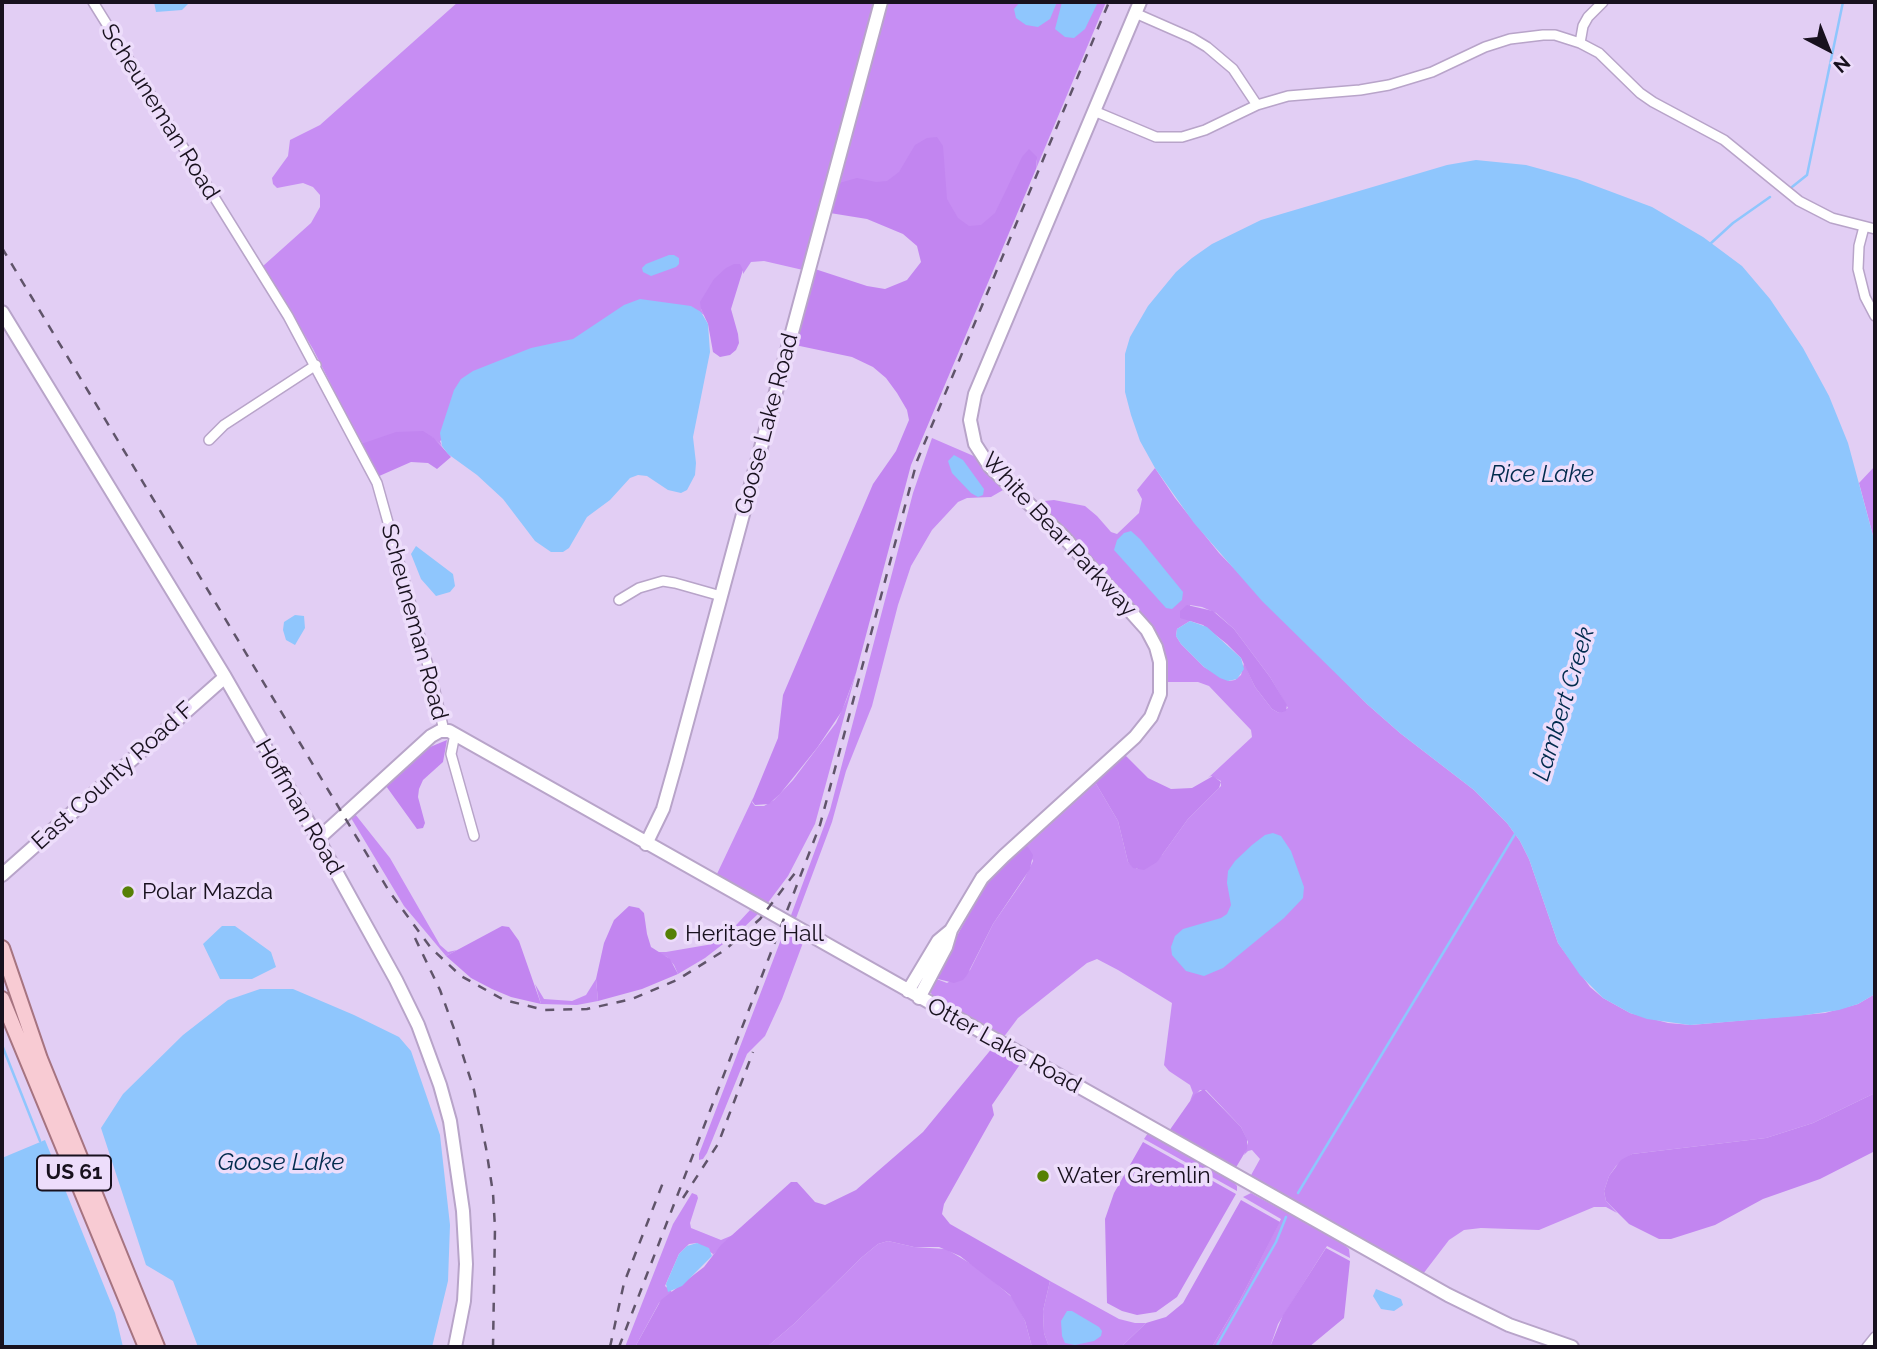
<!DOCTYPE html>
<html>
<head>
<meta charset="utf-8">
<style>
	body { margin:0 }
	#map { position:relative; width:1877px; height:1349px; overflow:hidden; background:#e2cef4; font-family:Raleway,sans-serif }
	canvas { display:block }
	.frame { position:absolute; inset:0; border:4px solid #18111e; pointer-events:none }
	.north { position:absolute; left:1793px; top:14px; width:70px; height:70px; -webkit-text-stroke:5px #edddfb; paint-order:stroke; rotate:138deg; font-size:19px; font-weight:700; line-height:28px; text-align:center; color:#18111e }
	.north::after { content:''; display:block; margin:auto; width:24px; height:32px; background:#18111e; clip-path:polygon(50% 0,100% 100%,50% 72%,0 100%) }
</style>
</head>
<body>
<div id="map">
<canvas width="1877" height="1349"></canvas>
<div class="frame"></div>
<div class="north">N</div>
</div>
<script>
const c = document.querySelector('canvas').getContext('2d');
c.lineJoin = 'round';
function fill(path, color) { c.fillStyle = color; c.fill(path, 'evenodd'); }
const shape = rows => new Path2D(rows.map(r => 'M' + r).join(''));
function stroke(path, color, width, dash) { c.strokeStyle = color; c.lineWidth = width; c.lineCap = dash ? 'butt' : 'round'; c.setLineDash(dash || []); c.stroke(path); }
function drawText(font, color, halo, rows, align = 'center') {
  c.font = font + ' Raleway,sans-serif'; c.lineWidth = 7; c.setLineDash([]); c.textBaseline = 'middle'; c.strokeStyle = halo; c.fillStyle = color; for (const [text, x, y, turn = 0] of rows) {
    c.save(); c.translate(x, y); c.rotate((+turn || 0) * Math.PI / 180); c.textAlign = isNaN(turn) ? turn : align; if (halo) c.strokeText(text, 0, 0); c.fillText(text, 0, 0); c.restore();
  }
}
const green = shape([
	[458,2,875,2,803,270,764,261,751,262,743,274,743,270,701,309,704,315,697,310,440,441,442,446,432,437,370,462,313,349,263,266,311,223,320,207,320,195,313,187,303,183,277,188,273,184,272,178,288,156,290,140,320,125],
	[887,2,1106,2,1036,169,1037,159,973,285,934,240,833,203],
	[932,438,976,457,1003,490,991,497,967,498,958,502,932,530,911,566,898,605,872,706,846,771,832,822,795,921,790,918,830,810,913,493],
	[1875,466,1875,543,1859,483],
	[1155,468,1175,498,1219,553,1367,704,1400,733,1474,790,1507,823,1520,841,1529,859,1558,943,1590,987,1603,998,1630,1013,1668,1023,1691,1025,1825,1013,1858,1004,1875,994,1875,1093,1813,1123,1766,1138,1632,1154,1616,1166,1609,1176,1604,1191,1606,1201,1617,1213,1606,1207,1594,1207,1539,1230,1481,1228,1464,1230,1449,1240,1423,1274,1250,1177,1260,1159,1252,1150,1248,1151,1244,1155,1248,1142,1241,1127,1206,1090,1200,1090,1190,1101,1193,1093,1190,1085,1169,1071,1164,1065,1172,1003,1118,970,1097,959,1087,963,1018,1018,1003,1038,934,999,929,989,934,978,947,983,970,970,993,924,1024,879,1033,861,1026,844,1095,782,1118,821,1128,862,1137,869,1162,855,1188,819,1221,786,1221,781,1211,776,1208,778,1252,737,1251,730,1209,686,1198,682,1167,682,1164,653,1149,623,1071,536,1035,502,1054,500,1085,506,1097,516,1111,532,1117,534,1139,513,1142,499,1137,490],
	[1190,605,1202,607,1216,613,1234,629,1270,677,1288,708,1279,713,1272,709,1255,687,1244,663,1241,675,1235,680,1229,681,1204,667,1181,644,1176,636,1177,629,1190,621],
	[856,673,815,824,788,876,767,904,716,876,753,798,752,802,755,806,764,806,774,800,793,780,836,723,846,701],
	[355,814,390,858,440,945,448,952,457,950,446,956,404,906,351,818],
	[750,910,758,914,740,931,705,958,678,974,674,965,667,957,657,953,652,948,657,952,666,952,707,945,727,935],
	[785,929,804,940,782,999,765,1036,747,1054,707,1153,703,1159,699,1160,699,1154],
	[596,979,598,1001,577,1005,541,1004,535,984,544,999,572,1001,586,995],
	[1148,1133,1234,1182,1237,1186,1237,1191,1144,1139],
	[692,1193,697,1195,698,1198,690,1223,691,1228,721,1240,733,1235,712,1256,713,1254,697,1243,689,1244,679,1254,665,1286,672,1292,675,1291,659,1303,635,1347,625,1347,673,1224],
	[1251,1193,1341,1242,1349,1249,1350,1258,1327,1246,1278,1324,1270,1347,1212,1347,1241,1298,1281,1219,1243,1197],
	[888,1241,914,1247,946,1249,978,1268,1014,1299,1025,1321,1032,1347,767,1347,795,1323,861,1258,878,1244],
	[1050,1281,1119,1319,1135,1323,1146,1323,1121,1347,1049,1347,1044,1333,1043,1311]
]);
const forest = shape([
	[937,137,943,146,947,199,958,218,969,226,981,225,995,213,1022,157,1029,149,1037,157,1036,169,911,465,856,673,842,711,817,748,780,794,769,804,755,805,752,801,778,738,783,695,873,484,896,451,909,420,907,410,897,393,886,378,873,367,852,357,795,345,815,269,867,286,885,289,907,280,921,262,917,246,903,234,867,219,830,213,839,183,857,178,876,182,887,181,899,172,915,145,927,138],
	[734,264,740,264,743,270,731,309,738,334,739,343,736,350,730,355,720,357,713,352,708,324,701,309,700,302,714,279,726,268],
	[423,431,434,438,451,457,437,469,428,463,411,462,377,477,361,444,396,432],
	[1187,605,1213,611,1234,629,1270,677,1287,705,1286,711,1279,713,1272,709,1255,687,1241,658,1227,644,1203,625,1180,618,1180,611],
	[447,740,443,762,423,780,419,789,418,797,425,823,423,828,417,829,386,786,430,747],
	[1125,755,1148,778,1171,789,1192,788,1213,776,1221,782,1219,788,1188,819,1157,862,1144,870,1133,868,1128,862,1118,821,1095,782],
	[1026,844,1033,855,1030,869,993,924,967,975,963,980,954,983,934,978,983,888,998,870],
	[629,906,639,908,644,913,647,934,651,947,670,959,678,974,642,989,598,1001,596,979,604,943,614,920],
	[502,926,509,927,519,941,541,1004,511,997,492,989,471,978,446,956],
	[993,1047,1021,1063,992,1105,994,1115,944,1204,942,1214,950,1224,1050,1281,1043,1311,1044,1333,1049,1347,1032,1347,1025,1321,1010,1295,960,1256,939,1247,914,1247,888,1241,878,1244,861,1258,795,1323,767,1347,635,1347,661,1300,704,1267,721,1245,791,1182,797,1182,815,1202,825,1205,856,1190,923,1132],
	[1204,1089,1241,1127,1247,1139,1247,1149,1235,1169,1169,1131,1195,1094],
	[1875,1093,1875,1151,1820,1179,1763,1199,1715,1225,1671,1239,1659,1239,1629,1224,1606,1201,1604,1191,1609,1176,1621,1160,1632,1154,1766,1138,1813,1123],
	[1143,1142,1236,1194,1177,1297,1156,1312,1137,1315,1122,1311,1107,1303,1105,1219,1114,1193],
	[1241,1200,1280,1222,1241,1298,1212,1347,1121,1347,1146,1323,1166,1317,1183,1303],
	[1326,1248,1350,1261,1344,1318,1309,1347,1270,1347,1283,1315]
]);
const water = shape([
	[154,2,190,2,182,10,156,12],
	[1020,2,1057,2,1050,19,1038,27,1026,25,1016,18,1014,9],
	[1062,2,1098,2,1085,29,1074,38,1065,37,1055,29],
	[1476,160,1526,165,1577,179,1652,207,1703,237,1742,266,1770,299,1803,348,1829,396,1848,443,1875,543,1875,994,1858,1004,1839,1010,1799,1016,1690,1025,1647,1019,1630,1013,1603,998,1580,975,1558,943,1529,859,1520,841,1507,823,1474,790,1400,733,1367,704,1262,601,1194,523,1155,468,1140,441,1131,415,1125,392,1125,354,1130,337,1148,306,1176,272,1192,258,1212,244,1261,220,1447,165],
	[669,255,674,255,679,258,679,264,676,267,651,276,643,272,642,268,646,264],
	[640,299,691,306,701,312,708,324,710,352,693,437,696,463,695,475,687,490,681,493,668,490,647,476,638,475,630,478,610,500,587,517,569,548,563,552,551,552,535,541,503,499,477,475,448,454,442,446,440,433,454,390,461,379,473,371,531,348,573,339,624,305],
	[954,455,963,460,984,489,983,495,978,497,971,493,952,473,948,461],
	[1131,531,1140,539,1183,592,1182,600,1172,609,1166,608,1114,550,1117,540,1124,533],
	[416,546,453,574,455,586,450,592,436,596,421,579,411,554],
	[295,615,304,616,305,628,295,645,286,640,283,630,284,622],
	[1190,621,1207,627,1241,658,1244,669,1237,679,1228,681,1220,678,1204,667,1181,644,1176,636,1177,629],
	[1273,833,1281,836,1291,851,1304,887,1303,898,1284,918,1223,968,1204,976,1186,971,1172,955,1171,947,1175,936,1183,929,1221,918,1227,914,1231,905,1227,883,1228,871,1235,861,1252,845,1265,835],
	[222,926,235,926,271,952,276,967,252,979,220,979,203,944],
	[260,989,293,989,354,1015,399,1037,411,1051,440,1135,450,1225,448,1281,432,1347,198,1347,173,1281,146,1265,101,1128,123,1094,183,1035,228,1000],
	[45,1140,115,1313,123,1347,2,1347,2,1158],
	[697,1243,709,1248,712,1256,682,1286,668,1292,666,1284,679,1254,687,1246],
	[1376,1289,1401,1299,1403,1305,1394,1311,1381,1309,1373,1296],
	[1067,1311,1072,1311,1099,1327,1102,1331,1101,1336,1094,1341,1075,1345,1065,1343,1062,1336,1061,1321]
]);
const stream = shape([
	[1792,187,1807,175,1843,2],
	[1710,244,1733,223,1770,197],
	[2,1045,40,1141],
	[1298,1193,1515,834],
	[1216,1347,1276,1242,1286,1217]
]);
const street = shape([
	[93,2,288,316,377,483,434,687,444,731],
	[1135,13,1192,38,1207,47,1233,69,1257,105],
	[1580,43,1583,26,1588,17,1603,2],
	[1094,111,1156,137,1182,137,1205,130,1257,105,1288,96,1360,90,1389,85,1432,72,1485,47,1510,39,1543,35,1555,35,1580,43,1599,53,1640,93,1653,102,1724,140,1799,201,1832,218,1875,229],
	[1864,227,1859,246,1858,269,1865,297,1875,316],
	[209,440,224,425,316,365],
	[619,600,639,588,663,581,675,583,721,596],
	[455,734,451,754,474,836],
	[1867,1347,1875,1337]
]);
const secondary = shape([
	[2,312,225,677,318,839,396,980,418,1025,440,1085,450,1121,463,1211,466,1264,464,1301,455,1347],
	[318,839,431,736,440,731,449,731,1448,1295,1509,1325,1572,1347],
	[646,844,663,809,676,763,881,2],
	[2,875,225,677],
	[908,991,938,941,950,931],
	[919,998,946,947,951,930,982,878,1004,856,1135,737,1151,717,1160,694,1160,662,1156,647,1147,630,1063,536,990,467,975,444,970,420,975,394,1140,2]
]);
const primary = shape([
	[2,948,40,1059,157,1347],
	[2,999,146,1347]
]);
const rail = shape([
	[2,248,389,891,431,948,461,976,504,1000,545,1010,587,1009,632,999,677,980,725,950,760,919,795,873],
	[415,938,440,990,457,1037,474,1090,486,1148,493,1193,495,1228,493,1347],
	[683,1198,718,1144,753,1052],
	[610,1347,624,1283,664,1180],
	[619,1347,820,825,917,461,1109,2]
]);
const markers = [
	[128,892,7,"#568005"],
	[671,934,7,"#568005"],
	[1043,1176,7,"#568005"]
];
const shields = [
	[74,1173,74]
];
const shieldNames = [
	["US 61",74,1173]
];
const streetNames = [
	["Scheuneman Road",160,112,58],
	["Goose Lake Road",767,424,-75],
	["White Bear Parkway",1059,535,47],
	["Scheuneman Road",414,622,75],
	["East County Road F",113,776,-42],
	["Hoffman Road",299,807,60],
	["Otter Lake Road",1004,1046,29]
];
const poiNames = [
	["Polar Mazda",142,892],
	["Heritage Hall",685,934],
	["Water Gremlin",1057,1176]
];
const waterNames = [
	["Rice Lake",1542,475],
	["Lambert Creek",1564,704,-73],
	["Goose Lake",281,1163]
];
fill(green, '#c78df3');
fill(forest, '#c285f0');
fill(water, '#8fc6fd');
stroke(stream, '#8fc6fd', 2.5);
stroke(street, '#b8a4c9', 12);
stroke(secondary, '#b8a4c9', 16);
stroke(primary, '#a67480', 18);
stroke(street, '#fff', 9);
stroke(secondary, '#fff', 12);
stroke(primary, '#f8cbd3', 14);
stroke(rail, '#60546a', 2.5, [9, 9]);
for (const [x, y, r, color] of markers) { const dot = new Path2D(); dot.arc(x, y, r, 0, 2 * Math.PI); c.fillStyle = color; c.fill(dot); stroke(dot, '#edddfb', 2.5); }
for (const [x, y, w] of shields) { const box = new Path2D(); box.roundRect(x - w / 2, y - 17.5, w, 35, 5); c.fillStyle = '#edddfb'; c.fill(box); stroke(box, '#18111e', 2); }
drawText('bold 21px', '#18111e', null, shieldNames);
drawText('23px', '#18111e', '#edddfb', streetNames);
drawText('23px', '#18111e', '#edddfb', poiNames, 'left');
drawText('italic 24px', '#012b4d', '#edddfb', waterNames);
</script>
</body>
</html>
